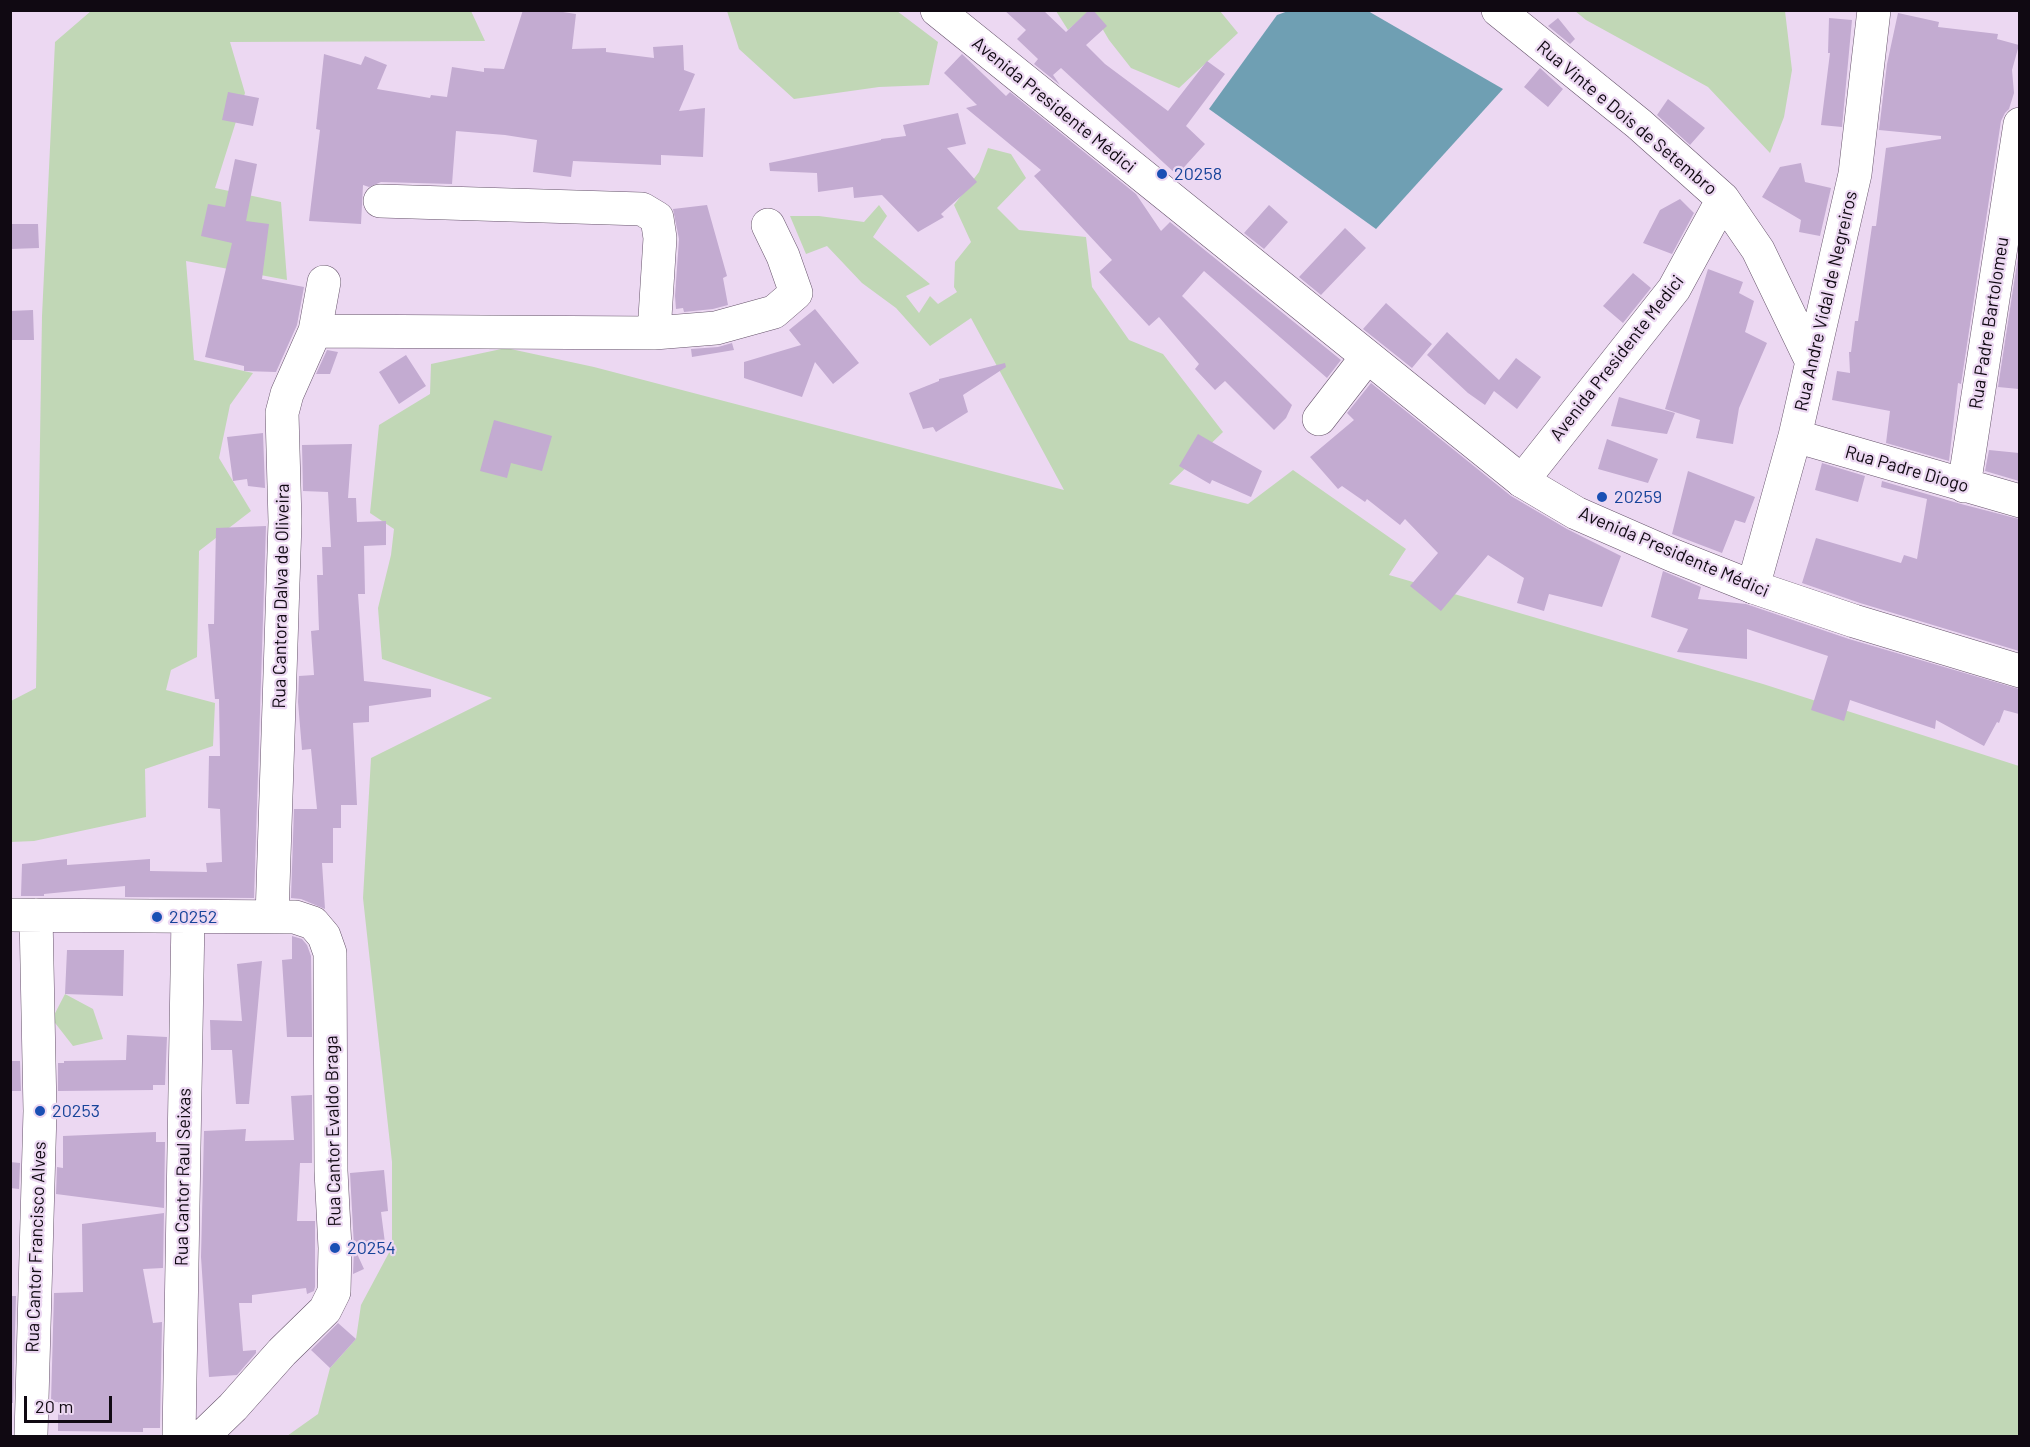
<!DOCTYPE html>
<html>
<head>
<meta charset="utf-8">
<style>
	body { margin:0 }
	#map { position:relative; width:2030px; height:1447px; overflow:hidden; background:#ecd8f2; font-family:Barlow,sans-serif }
	canvas { display:block }
	.frame { position:absolute; inset:0; border:12px solid #100912; pointer-events:none }
	.scale { position:absolute; left:24px; top:1396px; width:88px; height:27px; box-sizing:border-box; border:3px solid #100912; border-top:0; padding-left:8px; font-size:18px; line-height:21px; white-space:nowrap; color:#100912; -webkit-text-stroke:4px #ecd8f2; paint-order:stroke }
</style>
</head>
<body>
<div id="map">
<canvas width="2030" height="1447"></canvas>
<div class="frame"></div>
<div class="scale">20 m</div>
</div>
<script>
const c = document.querySelector('canvas').getContext('2d');
c.lineJoin = 'round';
function fill(path, color) { c.fillStyle = color; c.fill(path, 'evenodd'); }
const shape = rows => new Path2D(rows.map(r => 'M' + r).join(''));
function stroke(path, color, width, dash) { c.strokeStyle = color; c.lineWidth = width; c.lineCap = dash ? 'butt' : 'round'; c.setLineDash(dash || []); c.stroke(path); }
function drawText(font, color, halo, rows, align = 'center') {
  c.font = font + ' Barlow,sans-serif'; c.lineWidth = 4.5; c.setLineDash([]); c.textBaseline = 'middle'; c.strokeStyle = halo; c.fillStyle = color; for (const [text, x, y, turn = 0] of rows) {
    c.save(); c.translate(x, y); c.rotate((+turn || 0) * Math.PI / 180); c.textAlign = isNaN(turn) ? turn : align; if (halo) c.strokeText(text, 0, 0); c.fillText(text, 0, 0); c.restore();
  }
}
const green = shape([
	[91,11,471,11,485,41,230,42,245,93,215,188,281,202,287,280,186,261,194,360,253,373,230,405,219,458,251,511,199,551,197,657,171,670,166,690,215,703,213,746,145,769,146,817,34,841,11,842,11,701,36,688,42,316,55,42],
	[727,11,897,11,938,42,929,85,879,87,794,99,739,49],
	[1056,11,1089,11,1068,30],
	[1092,11,1220,11,1238,33,1179,88,1131,68,1109,40],
	[1575,11,1785,11,1792,70,1784,117,1770,153,1708,87,1586,20],
	[988,148,1011,154,1026,178,997,208,1019,230,1086,237,1092,287,1129,340,1163,354,1223,432,1169,484,1248,504,1293,470,1406,549,1389,575,1763,684,2019,766,2019,1436,287,1436,318,1414,330,1368,356,1339,361,1305,392,1247,392,1162,363,898,371,758,492,698,382,659,378,608,391,555,394,529,370,513,379,425,430,394,431,364,506,348,594,367,1064,490,971,318,930,346,896,308,862,283,827,246,806,254,790,216,819,216,864,222,879,205,887,216,873,237,930,284,906,296,919,313,930,296,938,304,957,292,954,287,955,262,971,242,954,205,979,172],
	[65,994,93,1009,103,1039,73,1046,52,1019]
]);
const water = shape([
	[1291,10,1368,11,1503,89,1376,229,1209,109,1277,15]
]);
const building = shape([
	[523,10,550,10,576,14,572,49,606,48,606,52,654,58,653,47,683,45,684,70,695,74,679,111,705,108,703,157,661,155,661,165,573,161,571,177,533,172,537,140,505,135,456,131,452,184,381,182,369,187,363,185,361,224,309,221,320,130,316,129,324,54,361,65,365,56,387,65,377,89,430,98,431,95,447,97,452,67,484,72,484,68,504,69],
	[1004,10,1043,10,1066,32,1089,10,1093,10,1107,26,1086,45,1105,64,1168,111,1207,61,1225,74,1186,126,1205,144,1177,175,1061,68,1053,75,1060,85,1034,64,1038,59,1017,39,1026,30],
	[1898,13,1939,22,1938,27,1998,34,1997,39,2019,45,2012,70,2014,93,2009,109,2005,113,2001,121,1961,384,1958,383,1949,461,1886,443,1890,411,1832,400,1837,371,1850,373,1849,352,1851,352,1855,321,1858,321,1872,226,1876,226,1886,148,1941,139,1941,136,1879,130,1887,64],
	[1558,18,1575,39,1570,44,1548,26],
	[1829,18,1852,20,1842,127,1821,125,1830,53,1828,53],
	[962,54,1006,96,1010,92,1136,194,1161,231,1170,222,1341,360,1327,378,1204,271,1182,296,1292,405,1286,418,1274,430,1225,381,1215,390,1195,369,1199,364,1159,317,1149,326,1099,272,1112,260,1034,176,1041,170,966,108,977,105,944,73],
	[1540,68,1563,89,1548,107,1524,87],
	[228,92,259,98,253,126,222,120],
	[1668,99,1705,128,1690,145,1657,115],
	[958,113,966,144,947,148,977,182,941,214,944,217,918,232,882,195,854,198,853,187,818,192,817,173,770,171,769,163,881,140,881,139,906,136,903,125],
	[235,159,257,164,246,221,269,224,262,279,304,287,297,325,276,372,244,371,244,366,205,357,232,243,201,236,208,204,225,207],
	[1801,163,1805,182,1831,188,1820,236,1799,232,1801,220,1762,197,1780,167],
	[1680,199,1694,213,1672,254,1643,243,1660,210],
	[707,205,727,276,723,278,728,305,713,309,684,312,683,308,676,309,675,296,679,239,673,209],
	[1269,205,1288,222,1264,249,1244,233],
	[10,224,38,224,39,248,10,249],
	[1345,228,1366,248,1321,295,1299,277],
	[2019,250,2019,389,1998,387],
	[1708,269,1743,282,1739,293,1754,301,1745,332,1767,343,1739,408,1733,444,1696,438,1700,420,1665,409],
	[1633,273,1651,288,1623,323,1603,306],
	[1386,303,1432,344,1412,368,1363,329],
	[815,309,859,363,833,384,815,362,802,397,744,378,744,362,801,345,789,330],
	[33,310,34,340,10,340,10,311],
	[1447,332,1499,380,1516,358,1541,377,1517,409,1494,391,1485,405,1468,393,1427,355],
	[732,343,734,350,692,357,691,349,718,347],
	[327,350,338,352,330,374,316,374],
	[406,355,426,386,399,404,379,372],
	[1005,363,1006,367,963,395,968,412,936,432,933,427,923,429,909,393,939,381,939,379],
	[1371,383,1511,496,1567,529,1621,556,1602,607,1549,594,1544,611,1517,603,1524,578,1488,555,1441,611,1410,586,1438,553,1405,519,1400,525,1367,499,1365,502,1342,486,1338,489,1310,457,1354,420,1347,413],
	[1619,397,1675,413,1667,434,1611,426],
	[494,420,552,436,542,471,511,463,507,478,480,471],
	[263,433,265,488,248,486,247,479,233,481,227,437],
	[1198,434,1262,471,1251,497,1212,480,1210,484,1179,466],
	[1607,439,1658,459,1648,483,1598,469],
	[352,444,348,498,356,498,357,522,386,521,386,545,364,546,365,594,358,594,364,681,431,689,431,697,369,706,369,722,353,723,357,805,341,805,341,828,333,828,333,863,322,863,325,909,301,899,291,898,294,809,317,809,311,749,302,750,298,702,299,676,314,675,311,631,319,630,317,575,323,575,322,547,331,547,328,492,303,491,302,445],
	[1989,450,2019,453,2019,481,1985,471],
	[1822,463,1865,476,1858,502,1815,490],
	[1688,471,1755,497,1745,523,1735,520,1722,553,1672,534],
	[1882,481,1961,504,2019,519,2019,651,1860,603,1802,583,1816,538,1901,563,1904,555,1917,559,1927,499,1881,487],
	[266,526,254,898,125,897,125,886,44,894,44,896,21,896,22,864,67,859,67,865,150,859,150,871,207,872,206,863,222,862,220,809,208,808,209,756,220,756,219,699,215,699,208,624,214,624,216,528],
	[1663,571,1701,587,1698,599,1746,604,1849,639,2019,689,2019,714,2004,710,1999,723,1997,722,1984,746,1936,720,1935,729,1850,700,1844,721,1811,710,1828,656,1747,629,1747,659,1677,652,1688,629,1651,617],
	[292,936,302,939,307,945,311,956,312,1037,287,1037,282,960,292,959],
	[67,950,124,950,123,996,65,994],
	[262,961,249,1104,236,1104,232,1050,211,1050,210,1020,242,1021,237,964],
	[127,1035,167,1037,165,1085,153,1085,153,1090,58,1091,58,1063,64,1063,64,1061,126,1060],
	[10,1061,20,1061,21,1091,10,1091],
	[312,1095,312,1163,300,1163,297,1221,315,1221,315,1287,314,1291,307,1294,306,1288,252,1295,252,1303,239,1303,243,1351,256,1350,256,1353,237,1375,209,1377,201,1257,204,1131,246,1129,245,1141,294,1140,291,1096],
	[156,1132,156,1142,165,1142,164,1208,56,1194,57,1167,63,1168,63,1136],
	[10,1162,20,1163,19,1189,10,1188],
	[384,1170,388,1211,381,1212,385,1243,354,1247,350,1173],
	[164,1213,163,1268,143,1269,153,1323,162,1322,160,1428,143,1428,143,1432,58,1431,58,1402,51,1402,54,1293,83,1292,82,1224],
	[354,1247,364,1269,353,1274,354,1248],
	[10,1296,16,1296,13,1403,10,1403],
	[338,1323,356,1339,330,1368,311,1350]
]);
const minor = shape([
	[1498,10,1639,124,1723,199,1758,250,1812,362],
	[315,331,654,333,660,238,657,218,642,209,380,201],
	[654,333,716,328,774,312,796,293,783,256,768,225],
	[1319,419,1367,357],
	[1795,436,2020,501],
	[1522,481,1674,289,1723,199],
	[1964,486,2020,124],
	[1753,587,1795,436,1855,174,1874,10],
	[10,915,295,917,313,923,324,936,330,953,331,1171,335,1248,334,1292,325,1310,282,1352,233,1407,203,1436],
	[272,917,285,522,282,413,287,394,315,331,324,282],
	[31,1435,40,1111,36,915],
	[179,1436,188,917]
]);
const tertiary = shape([
	[937,10,1522,481,1576,513,1672,555,1753,587,1854,621,2020,671]
]);
const markers = [
	[1162,174,6,"#1a4fb4"],
	[1602,497,6,"#1a4fb4"],
	[157,917,6,"#1a4fb4"],
	[40,1111,6,"#1a4fb4"],
	[335,1248,6,"#1a4fb4"]
];
const streetNames = [
	["Avenida Presidente Médici",1054,105,39],
	["Rua Vinte e Dois de Setembro",1627,118,40],
	["Rua Andre Vidal de Negreiros",1826,301,-77],
	["Rua Padre Bartolomeu",1989,323,-81],
	["Avenida Presidente Medici",1617,358,-52],
	["Rua Padre Diogo",1907,469,16],
	["Avenida Presidente Médici",1674,552,23],
	["Rua Cantora Dalva de Oliveira",281,596,-89],
	["Rua Cantor Evaldo Braga",333,1131,-91],
	["Rua Cantor Raul Seixas",183,1177,-89],
	["Rua Cantor Francisco Alves",36,1247,-88]
];
const transitNames = [
	["20258",1174,174],
	["20259",1614,497],
	["20252",169,917],
	["20253",52,1111],
	["20254",347,1248]
];
fill(green, '#c1d7b6');
fill(water, '#6f9fb3');
fill(building, '#c3abd1');
stroke(minor, '#66546b', 34);
stroke(tertiary, '#66546b', 34);
stroke(minor, '#fff', 33);
stroke(tertiary, '#fff', 33);
for (const [x, y, r, color] of markers) { const dot = new Path2D(); dot.arc(x, y, r, 0, 2 * Math.PI); c.fillStyle = color; c.fill(dot); stroke(dot, '#ecd8f2', 2); }
drawText('18px', '#100912', '#ecd8f2', streetNames);
drawText('18px', '#164399', '#ecd8f2', transitNames, 'left');
</script>
</body>
</html>
